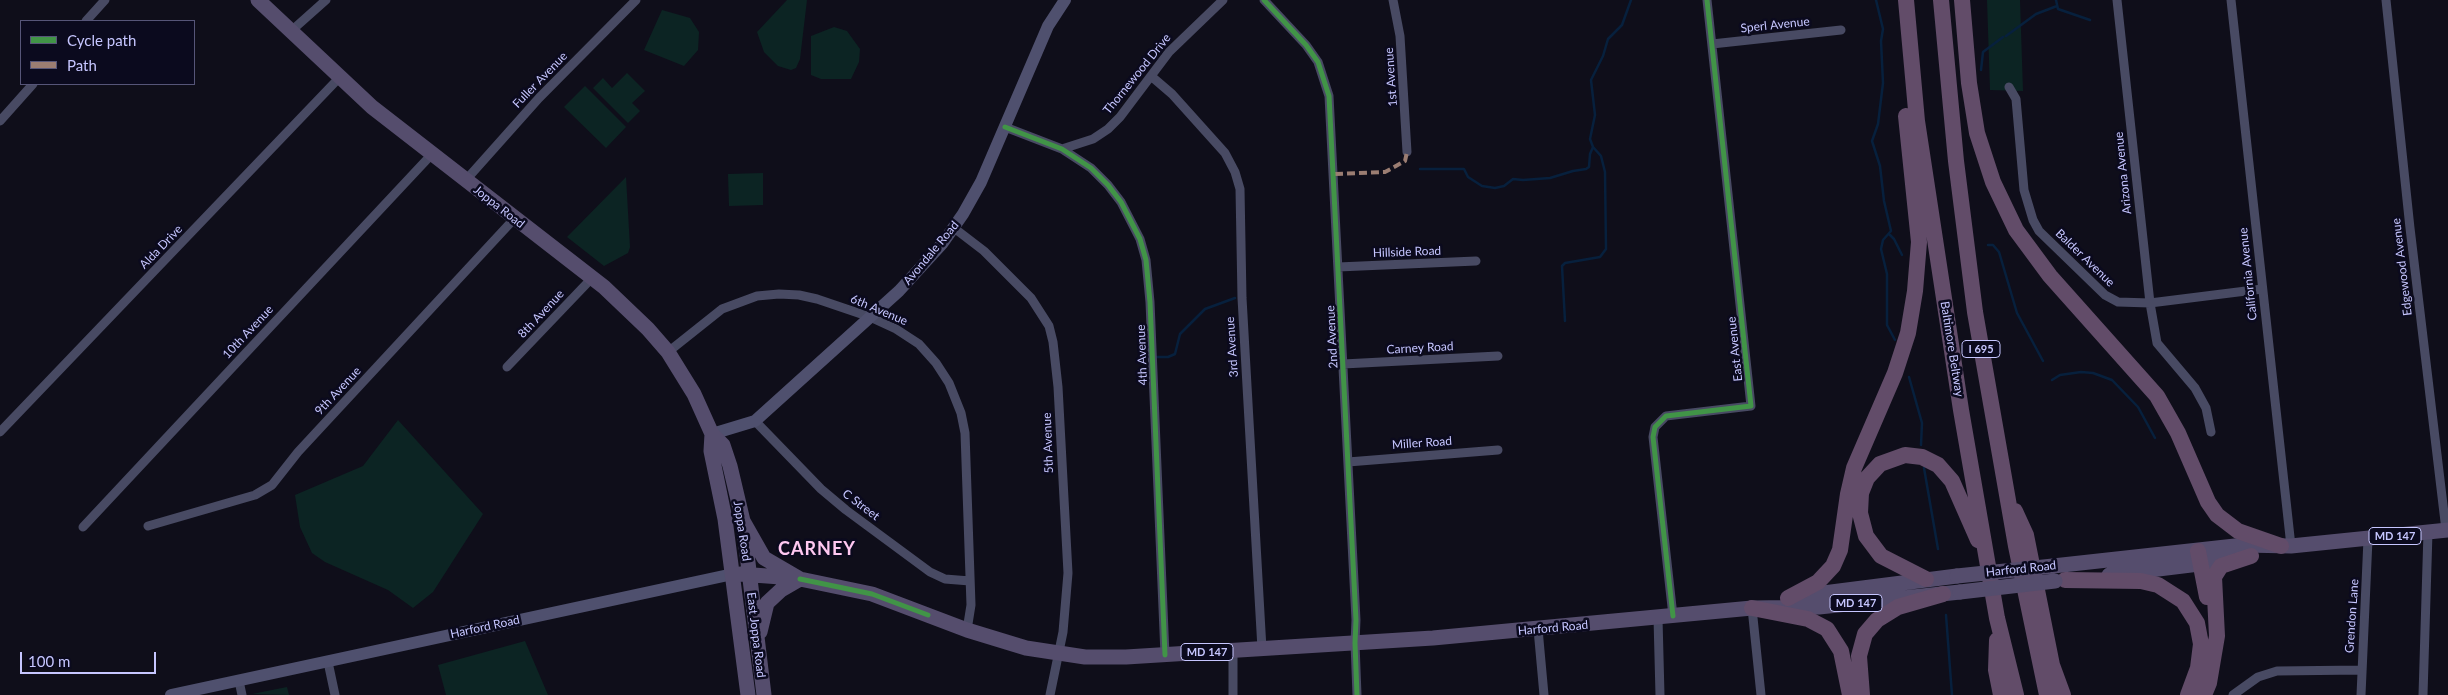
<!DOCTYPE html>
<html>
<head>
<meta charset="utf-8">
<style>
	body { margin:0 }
	#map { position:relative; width:2448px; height:695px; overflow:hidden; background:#0f0e1a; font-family:Lato,sans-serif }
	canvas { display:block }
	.legend { position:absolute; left:20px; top:20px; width:175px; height:65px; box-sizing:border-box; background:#0b0a1e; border:1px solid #565578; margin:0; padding:6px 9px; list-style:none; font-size:15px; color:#c6c6ff }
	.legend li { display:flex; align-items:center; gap:10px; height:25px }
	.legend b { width:25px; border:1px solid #565578 }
	.scale { position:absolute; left:20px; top:652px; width:136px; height:22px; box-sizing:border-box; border:2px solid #c6c6ff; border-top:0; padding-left:6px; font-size:15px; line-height:18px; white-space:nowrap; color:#c6c6ff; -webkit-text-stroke:4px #0b0a1e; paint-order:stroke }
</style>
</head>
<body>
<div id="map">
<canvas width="2448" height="695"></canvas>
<ul class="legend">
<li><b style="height:6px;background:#419447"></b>Cycle path</li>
<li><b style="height:6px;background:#9b7d72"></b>Path</li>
</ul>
<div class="scale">100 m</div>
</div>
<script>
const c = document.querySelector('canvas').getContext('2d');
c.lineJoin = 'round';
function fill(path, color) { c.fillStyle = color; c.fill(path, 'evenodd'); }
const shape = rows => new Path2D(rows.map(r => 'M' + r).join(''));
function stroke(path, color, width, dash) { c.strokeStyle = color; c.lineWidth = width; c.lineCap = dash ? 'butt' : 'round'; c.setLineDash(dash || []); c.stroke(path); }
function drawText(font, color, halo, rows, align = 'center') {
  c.font = font + ' Lato,sans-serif'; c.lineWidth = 5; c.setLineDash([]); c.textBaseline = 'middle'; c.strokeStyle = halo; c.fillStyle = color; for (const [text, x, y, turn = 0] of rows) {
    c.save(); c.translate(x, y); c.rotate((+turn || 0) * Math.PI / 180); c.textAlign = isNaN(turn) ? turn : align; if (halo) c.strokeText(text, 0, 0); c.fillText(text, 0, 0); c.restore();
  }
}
const green = shape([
	[787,0,807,0,800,59,796,68,791,70,778,66,764,52,757,32],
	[1987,0,2020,0,2023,91,1990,90],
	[662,10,690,18,699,32,698,50,684,66,644,50],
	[834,27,847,31,860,49,859,62,851,79,821,79,811,75,811,36],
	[627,73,645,91,632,103,640,111,628,123,593,88,603,78,612,88],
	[585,86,626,127,606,148,564,107],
	[763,173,763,205,729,206,728,174],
	[626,177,630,247,628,253,604,266,567,237],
	[398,420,483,514,433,592,413,608,388,590,325,562,312,553,300,527,295,495,363,466],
	[525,641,548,695,446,695,438,665],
	[287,687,289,695,252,694]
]);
const stream = shape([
	[1876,0,1883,29,1881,41,1883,83,1878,124,1872,141,1880,166,1884,201,1891,231,1883,240,1881,249,1887,274,1887,325,1895,340],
	[2056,0,2058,9,2090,20],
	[2006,36,2036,14,2057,6],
	[1981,70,1983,52,2003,37],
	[1420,169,1464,169,1468,177,1482,186,1495,188,1504,186,1513,179,1523,180,1550,178,1573,171,1586,169,1589,167,1590,154,1593,147],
	[1890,235,1894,239,1902,255],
	[1988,245,1993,245,1999,252,2017,313,2043,361],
	[1565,321,1562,266,1565,263,1600,257,1606,249,1605,172,1601,156,1593,147,1590,139,1595,115,1591,80,1603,56,1608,39,1622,25,1631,0],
	[1157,357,1168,357,1175,354,1180,334,1205,309,1235,298],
	[1909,377,1922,423,1921,445],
	[2052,380,2060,375,2081,372,2093,373,2112,380,2138,407,2155,438],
	[1924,468,1938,549],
	[1946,615,1952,695]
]);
const street = shape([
	[1264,0,1306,45,1318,62,1329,96,1356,620,1355,643,1357,695],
	[1393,0,1400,36,1407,152],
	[2117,0,2150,303,2157,343,2195,388,2206,408,2211,432],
	[2231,0,2291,546],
	[2386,0,2410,228,2446,530],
	[86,21,105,0],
	[290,32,326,0],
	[1712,44,1841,30],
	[1151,76,1172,94,1225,153,1235,172,1240,189,1242,298,1262,649],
	[2009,87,2016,99,2024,190,2033,220,2039,231,2105,295,2118,302,2150,303,2262,289],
	[0,121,33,84],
	[1005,127,1062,149,1091,168,1108,185,1121,202,1140,239,1146,260,1150,302,1165,655],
	[1062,149,1093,139,1108,129,1120,117,1169,52,1223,0],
	[465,181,539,98,636,0],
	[954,228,984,251,1031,298,1049,326,1053,342,1058,387,1068,573,1063,632,1050,695],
	[1338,267,1476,261],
	[668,352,722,309,757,296,779,294,799,295,817,299,870,317,896,329,919,344,936,363,949,383,961,413,965,433,971,605,967,630],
	[1343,364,1498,356],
	[507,367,592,278],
	[755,421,821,489,846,510,930,572,945,579,970,581],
	[0,432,339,78],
	[1348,462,1498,450],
	[148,526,255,495,272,485,298,452,514,219],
	[83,527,432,154],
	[1752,608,1761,695],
	[1673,616,1653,437,1655,427,1666,416,1751,406,1707,0],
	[1658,618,1660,695],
	[1538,629,1544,695],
	[1233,651,1233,695],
	[328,662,335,695],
	[239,681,242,695],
	[2233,695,2258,677,2277,671,2361,670],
	[2361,695,2368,539],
	[2423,695,2428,532]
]);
const secondary = shape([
	[712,434,755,421,899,291,942,244,963,214,981,182,1048,26,1065,0],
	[171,695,733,574]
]);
const primary = shape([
	[258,0,372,107,604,287,648,329,668,352,694,394,712,434,723,445,730,466,743,521,764,695],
	[712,434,711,451,725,519,748,695],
	[743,521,764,558,800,579,872,594,967,630,1026,648,1085,657,1126,657,1433,638,1752,608,1819,607,1960,592],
	[2053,566,2244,545,2291,546,2448,530],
	[740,574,794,578],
	[2109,575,2232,560],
	[1792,597,1957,576],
	[760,632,767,603,781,590,800,579]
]);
const highway = shape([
	[1906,0,1917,121,1961,410,1997,618,2016,695],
	[1941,0,1956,161,1975,312,2016,546,2047,695],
	[1962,0,1969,83,1977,133,1993,182,2016,230,2050,276,2157,396,2178,433,2208,502,2217,515,2238,531,2281,546],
	[2015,511,2026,535,2052,665,2063,695],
	[2198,551,2207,597],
	[1926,579,1881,556,1866,536,1860,513,1861,493,1867,478,1880,464,1905,455,1922,457,1938,465,1952,481,1978,540],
	[2065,580,2141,581,2158,585,2183,601,2197,623,2201,644,2198,668,2188,695],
	[1788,598,1818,582,1833,566,1840,550,1848,494,1854,468,1895,373,1908,333,1915,291,1919,242,1906,116],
	[1752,608,1808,619,1827,629,1841,651,1850,695],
	[1997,640,1996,670,2001,695],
	[1862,695,1859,656,1865,634,1877,620,1898,607,1943,594],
	[2204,695,2209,683,2217,636,2214,577,2221,566,2251,556]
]);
const primaryBridge = shape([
	[1957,576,2053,566],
	[1960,592,2055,581]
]);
const quiet = shape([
	[1335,174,1385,172,1405,161,1407,152]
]);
const cycleway = shape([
	[1264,0,1306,45,1318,62,1329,96,1356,620,1355,643,1357,695],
	[1005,127,1062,149,1091,168,1108,185,1121,202,1140,239,1146,260,1150,302,1165,655],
	[800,579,872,594,928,615],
	[1673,616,1653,437,1655,427,1666,416,1751,406,1707,0]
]);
const shields = [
	[1981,349,38],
	[2395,536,52],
	[1856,603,52],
	[1207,652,52]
];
const shieldNames = [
	["I 695",1981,349],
	["MD 147",2395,536],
	["MD 147",1856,603],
	["MD 147",1207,652]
];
const streetNames = [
	["Sperl Avenue",1775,25,-6],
	["Thornewood Drive",1137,74,-51],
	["1st Avenue",1391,77,-94],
	["Fuller Avenue",540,80,-46],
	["Arizona Avenue",2123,173,-96],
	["Joppa Road",499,207,38],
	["Alda Drive",161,247,-46],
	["Hillside Road",1407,252,-2],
	["Avondale Road",931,253,-50],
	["Balder Avenue",2085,258,44],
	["Edgewood Avenue",2402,267,-97],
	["California Avenue",2248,274,-96],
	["6th Avenue",879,310,23],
	["8th Avenue",541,314,-47],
	["10th Avenue",248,332,-47],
	["2nd Avenue",1332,337,-93],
	["3rd Avenue",1232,347,-94],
	["Carney Road",1420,348,-3],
	["East Avenue",1735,349,-96],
	["Baltimore Beltway",1952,349,81],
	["4th Avenue",1142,355,-92],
	["9th Avenue",338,391,-47],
	["5th Avenue",1048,443,-92],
	["Miller Road",1422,443,-4],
	["C Street",861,505,37],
	["Joppa Road",742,531,81],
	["Harford Road",2021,569,-6],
	["Grendon Lane",2352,616,-86],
	["Harford Road",485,627,-12],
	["Harford Road",1553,628,-5],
	["East Joppa Road",756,635,83]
];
const districtNames = [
	["CARNEY",817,549]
];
fill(green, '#0c2423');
stroke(stream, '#07203d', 2.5);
stroke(street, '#484a63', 9);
stroke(secondary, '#4f506e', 12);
stroke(primary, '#554d6d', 15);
stroke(highway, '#624c69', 16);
stroke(primaryBridge, '#554d6d', 15);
stroke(quiet, '#9b7d72', 4, [8, 4]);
stroke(cycleway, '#419447', 5);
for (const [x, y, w] of shields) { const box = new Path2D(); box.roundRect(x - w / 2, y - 8.5, w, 17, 4); c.fillStyle = '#0b0a1e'; c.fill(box); stroke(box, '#c6c6ff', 1); }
drawText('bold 11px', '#c6c6ff', null, shieldNames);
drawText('12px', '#c6c6ff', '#0b0a1e', streetNames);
c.letterSpacing = '1px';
drawText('bold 18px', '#ffc8f1', '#0b0a1e', districtNames);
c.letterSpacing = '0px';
</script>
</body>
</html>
